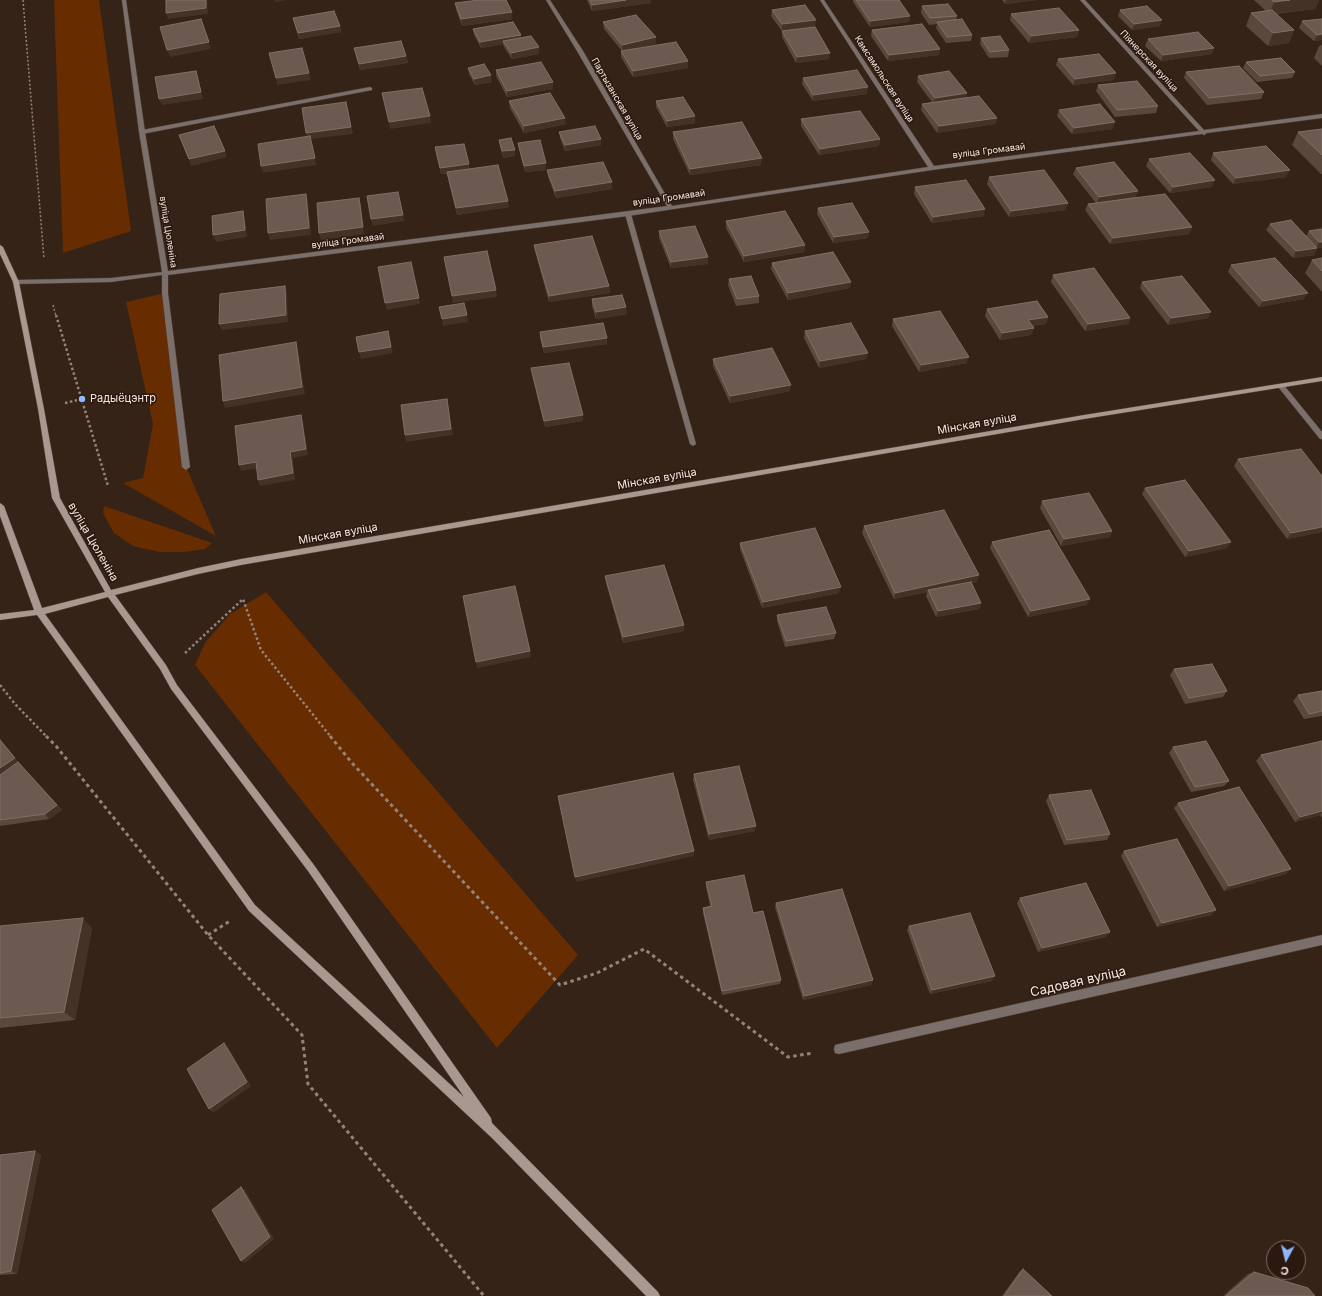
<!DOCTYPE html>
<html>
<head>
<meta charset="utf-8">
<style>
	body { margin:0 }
	#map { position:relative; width:1322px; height:1296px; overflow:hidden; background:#352318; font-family:Inter,sans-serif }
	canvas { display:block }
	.north { position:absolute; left:1266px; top:1240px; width:40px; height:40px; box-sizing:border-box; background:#2b190f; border:1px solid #7b6b63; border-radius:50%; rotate:187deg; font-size:11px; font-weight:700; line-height:16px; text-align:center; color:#f4e7e0 }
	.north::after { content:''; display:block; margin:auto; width:14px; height:18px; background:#90b8fd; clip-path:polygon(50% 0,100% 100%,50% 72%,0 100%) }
</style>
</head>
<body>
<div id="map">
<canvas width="1322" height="1296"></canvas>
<div class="north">С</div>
</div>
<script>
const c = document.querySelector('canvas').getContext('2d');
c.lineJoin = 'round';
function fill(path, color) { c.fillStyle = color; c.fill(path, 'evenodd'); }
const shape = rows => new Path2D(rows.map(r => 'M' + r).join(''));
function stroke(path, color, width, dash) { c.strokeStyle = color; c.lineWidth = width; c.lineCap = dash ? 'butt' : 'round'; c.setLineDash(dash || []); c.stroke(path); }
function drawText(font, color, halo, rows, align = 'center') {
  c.font = font + ' Inter,sans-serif'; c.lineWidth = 3; c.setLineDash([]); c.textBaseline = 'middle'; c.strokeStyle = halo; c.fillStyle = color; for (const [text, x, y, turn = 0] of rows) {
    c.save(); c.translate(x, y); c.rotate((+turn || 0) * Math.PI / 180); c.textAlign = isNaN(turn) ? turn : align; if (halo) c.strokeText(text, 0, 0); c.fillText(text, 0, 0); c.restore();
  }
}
const green = shape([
	[54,0,99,0,131,231,63,253],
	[165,293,186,467,216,536,123,483,143,478,153,424,126,302],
	[104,506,212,543,205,549,185,552,159,552,133,546,114,533,103,513],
	[266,592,578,955,497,1048,195,665,205,643,230,614]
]);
const pathFar2 = shape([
	[23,0,44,259],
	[53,305,56,316]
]);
const pathFar1 = shape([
	[56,315,108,486],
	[65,403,82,399],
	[185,653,243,599,261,650,331,737],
	[0,685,15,704,47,737]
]);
const path = shape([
	[46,736,56,746,208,935,302,1035,308,1084,484,1296],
	[330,736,352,763,560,985,597,973,644,949,788,1057,813,1053],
	[208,935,230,921]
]);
const lane = shape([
	[370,87,372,88,372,90,142,134,139,132,142,130,370,87],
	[628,212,631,214,696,444,693,446,690,444,625,214,628,212]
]);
const street = shape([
	[122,0,126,0,145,132,168,271,667,206,577,51,546,0,550,0,583,51,672,206,928,167,820,0,824,0,934,166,1199,131,1080,0,1085,0,1204,130,1322,114,1322,118,1207,133,1204,135,1202,134,932,170,628,216,168,275,168,293,190,467,186,470,182,467,162,293,162,275,111,282,16,284,13,282,16,280,111,278,162,272,139,132,122,0],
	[1279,384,1283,384,1322,432,1322,439,1320,439,1279,388,1279,384],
	[1322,935,1322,945,839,1054,835,1053,834,1049,835,1045,839,1044,1322,935]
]);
const secondary = shape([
	[0,245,3,247,19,282,44,409,60,498,111,590,198,568,241,559,1084,415,1322,377,1322,381,1084,419,241,565,198,574,115,595,166,665,177,685,314,865,491,1118,492,1123,658,1292,660,1296,646,1296,493,1139,249,911,37,615,0,620,0,614,34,610,0,516,0,503,4,506,42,608,105,592,52,498,38,409,13,282,0,254,0,245],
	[108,597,160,669,171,689,308,871,464,1097,255,905,45,614,108,597]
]);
const wall = shape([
	[587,0,651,0,651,3,592,11],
	[853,0,899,0,910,16,909,22,870,27,853,2],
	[1002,0,1037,0,1005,4],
	[1254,0,1319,0,1315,9,1275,14,1294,30,1289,43,1268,46,1246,26,1251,13,1266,11],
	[455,3,512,19,462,26,456,9],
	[922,6,957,16,956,20,972,35,971,41,946,43,936,28,937,24,929,25,921,13],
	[772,10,815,26,782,31,771,16],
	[1120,10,1160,26,1132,30,1118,16],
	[1011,14,1079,30,1077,37,1029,43,1010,20],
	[293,18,340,26,341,32,299,39],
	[1322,19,1322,40,1314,41,1299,28,1302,21],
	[603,22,656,44,625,50,688,68,633,77,621,57,621,51,622,51,604,29],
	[473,29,521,35,521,37,539,54,512,59,504,47,503,44,481,48,474,35],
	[872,30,939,55,888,61,871,36],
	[782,31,829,59,796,63,782,37],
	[981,38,1009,50,1008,57,989,58,980,44],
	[1148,39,1212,54,1161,61,1145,46],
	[1322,45,1322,66,1314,58,1319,46],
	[354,48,406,56,408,63,360,70],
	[1058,59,1114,80,1073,85,1056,65],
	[1246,62,1295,72,1292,78,1257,82,1243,68],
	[468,68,492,82,475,85,469,74],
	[496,70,553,89,507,97,496,76],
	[1186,72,1264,92,1261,99,1207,105,1184,78],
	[918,76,966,98,997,118,995,124,937,133,921,110,922,104,932,102,917,82],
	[803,78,867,94,813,101,802,84],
	[1098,85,1158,106,1156,113,1115,117,1096,91],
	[509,101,566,124,524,133,510,108],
	[656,101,695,123,667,127,656,107],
	[1059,110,1113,129,1072,134,1057,116],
	[801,119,880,139,879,146,819,155,801,126],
	[1322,129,1322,174,1321,174,1292,145,1298,132],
	[559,132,601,145,565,151,560,138],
	[673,132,761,165,690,175,673,139],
	[499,140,515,156,503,158,500,146],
	[518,143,546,163,546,170,525,172,519,149],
	[435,147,470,169,509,207,457,215,447,174,441,174],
	[1213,153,1286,177,1233,184,1211,160],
	[1149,159,1212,187,1170,193,1146,166],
	[1076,168,1138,191,1135,197,1192,227,1189,234,1110,244,1085,210,1088,204,1096,203,1073,174],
	[547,170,612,189,556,198,548,177],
	[989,177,1068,203,1065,210,1009,217,987,184],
	[915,187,984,216,932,223,914,194],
	[818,208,868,238,833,243,817,214],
	[726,221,805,245,804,252,744,262,726,228],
	[1270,224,1306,236,1309,231,1321,229,1322,248,1317,248,1314,255,1293,258,1266,230],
	[659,231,708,264,671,268,659,238],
	[534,245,609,286,610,293,549,302,535,251],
	[1322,258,1322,292,1305,273,1312,260],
	[772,263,850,288,788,300,771,269],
	[1231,265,1304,299,1259,307,1228,272],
	[1053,275,1130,318,1128,324,1085,331,1051,282],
	[729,279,759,296,759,303,736,306,728,285],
	[1142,282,1208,318,1168,325,1140,288],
	[592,299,627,314,596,319,592,306],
	[987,309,1048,317,1046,324,1032,326,1034,328,1031,335,1000,340,985,316],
	[893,319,967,363,919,372,892,326],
	[805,331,866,359,819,368,804,338],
	[540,332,607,344,544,353,540,338],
	[713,359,790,391,730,403,713,366],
	[531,368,583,421,545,427,532,375],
	[1238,459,1322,532,1287,539,1234,466],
	[1145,488,1227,548,1185,557,1142,494],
	[1042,501,1112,531,1110,537,1061,546,1040,508],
	[864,526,977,582,971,583,981,603,979,609,936,617,926,596,927,592,894,599,862,533],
	[992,542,1087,605,1028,617,990,548],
	[740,543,839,593,762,608,740,549],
	[605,576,684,631,623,643,606,583],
	[777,615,836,633,834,639,785,647,777,621],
	[1174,669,1227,691,1223,697,1185,704,1170,675],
	[1322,691,1322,716,1304,719,1293,701,1298,695],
	[0,739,18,762,62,810,49,819,0,826],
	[1322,741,1322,818,1320,815,1295,822,1256,761,1261,755],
	[1173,747,1229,781,1224,786,1191,792,1169,753],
	[694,774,755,831,709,840,693,780],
	[1049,795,1110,834,1107,840,1064,845,1046,801],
	[1178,803,1286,874,1224,891,1174,808],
	[1124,851,1212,915,1157,927,1121,856],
	[706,882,781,980,780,984,722,995,703,913,703,908,710,906,706,887],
	[1020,898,1110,932,1106,937,1038,952,1017,903],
	[776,903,873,980,871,985,803,1000,775,907],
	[0,926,92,928,75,1020,0,1028],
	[909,926,992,981,930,994,907,930],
	[0,1155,41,1155,17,1274,0,1275],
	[1023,1269,1052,1296,1002,1296,1020,1271],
	[1254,1272,1315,1296,1223,1296,1248,1274]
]);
const shadedWall = shape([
	[206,0,207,0,208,14,168,19,166,13],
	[275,0,287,0,275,2],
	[626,0,651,0,651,3,592,11,592,5],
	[1006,0,1037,0,1005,4],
	[1290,0,1319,0,1315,9,1269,14,1274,2],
	[512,12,512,19,462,26,461,19],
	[910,16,909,22,870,27,870,21],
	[816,20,815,26,782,31,782,24],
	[1162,20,1160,26,1132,30,1134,24],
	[340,26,341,32,299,39,298,33],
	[1079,30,1077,37,1029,43,1031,36],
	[1294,30,1289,43,1268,46,1273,33],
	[1322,34,1322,40,1314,41,1317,35],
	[521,35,521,41,503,41,503,44,481,48,480,42],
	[656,37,656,44,623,51,622,45],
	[209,42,211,49,170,57,167,50],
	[539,47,539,54,512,59,511,53],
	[1214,48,1212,54,1161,61,1163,55],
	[940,49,939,55,888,61,889,55],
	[830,53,829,59,796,63,797,57],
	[406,56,408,63,360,70,359,64],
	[688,61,688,68,633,77,633,71],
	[196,71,198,77,203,99,162,105,159,99],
	[309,73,311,80,277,85,276,78],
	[1116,73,1114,80,1073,85,1075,79],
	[491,75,492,82,475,85,474,79],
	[553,82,553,89,507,97,507,91],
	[868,87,867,94,813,101,813,95],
	[967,93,966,100,933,105,935,98],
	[346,102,353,134,311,139,316,165,263,173,261,166,307,140,306,133],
	[430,116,431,123,390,129,389,122],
	[695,116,695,123,667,127,667,121],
	[565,118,566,124,524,133,524,126],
	[997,118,995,124,937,133,939,126],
	[1115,122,1113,129,1072,134,1074,128],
	[601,139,601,145,565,151,565,145],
	[880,139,879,146,819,155,820,149],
	[515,150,515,156,503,158,502,151],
	[225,151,227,157,191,166,189,159],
	[762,158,761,165,690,175,690,169],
	[546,163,546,170,525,172,524,166],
	[469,164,470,171,441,174,440,168],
	[1290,170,1286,177,1233,184,1236,178],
	[1215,180,1212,187,1170,193,1173,187],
	[612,182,612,189,556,198,555,191],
	[1138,191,1135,197,1097,203,1099,197],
	[306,194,308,201,311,235,270,240,268,233],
	[359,198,361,204,364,234,321,240,319,233],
	[508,201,509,207,457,215,456,208],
	[1068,203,1065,210,1009,217,1011,211],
	[985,209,984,216,932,223,933,217],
	[243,211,245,218,247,237,216,242,213,235],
	[403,215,404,221,373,226,371,219],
	[1192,227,1189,234,1110,244,1113,238],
	[869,232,868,238,833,243,834,237],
	[1319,242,1322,242,1322,248,1317,248,1314,255,1293,258,1296,251,1316,248],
	[805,245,804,252,744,262,744,256],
	[708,257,708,264,671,268,671,262],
	[851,282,850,288,788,300,788,293],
	[285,286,287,293,288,322,222,330,219,324],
	[609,286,610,293,549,302,549,296],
	[496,290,497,297,453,303,452,296],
	[1308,293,1304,299,1259,307,1263,301],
	[419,298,420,304,387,310,385,303],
	[626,307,627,314,596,319,596,312],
	[1211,312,1208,318,1168,325,1171,318],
	[467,315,468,322,443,326,442,319],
	[1048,317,1046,324,1026,326,1028,320],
	[1130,318,1128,324,1085,331,1088,324],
	[1034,328,1031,335,1000,340,1002,333],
	[388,331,393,353,361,359,359,352],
	[607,338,607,344,544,353,543,347],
	[296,342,298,349,305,394,225,408,223,401],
	[868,353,866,359,819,368,820,361],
	[969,357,967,363,919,372,921,365],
	[791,385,790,391,730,403,730,396],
	[447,399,453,435,406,442,405,435],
	[301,415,303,421,308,455,293,458,295,480,260,486,258,480,290,452],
	[583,415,583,421,545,427,544,421],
	[256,462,259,468,241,471,239,465],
	[1322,527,1322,532,1287,539,1291,533],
	[1112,531,1110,537,1061,546,1064,539],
	[1231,542,1227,548,1185,557,1189,551],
	[979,575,977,582,929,592,928,590,927,592,894,599,895,593],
	[841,587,839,593,762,608,763,602],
	[1090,599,1087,605,1028,617,1031,611],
	[981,603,979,609,936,617,938,611],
	[684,625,684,631,623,643,623,637],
	[530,651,531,657,477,668,476,662],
	[0,739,20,764,0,777],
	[57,805,62,810,49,819,45,814],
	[1322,811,1322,813,1320,815,1295,822,1300,817],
	[756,826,755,831,709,840,709,834],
	[694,851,694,856,576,882,575,877],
	[1291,869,1286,874,1224,891,1229,886],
	[1216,910,1212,915,1157,927,1162,923],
	[83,918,92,928,75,1020,64,1012],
	[1110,932,1106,937,1038,952,1042,948],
	[995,976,992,981,930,994,932,990],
	[873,980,871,985,803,1000,804,996],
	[224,1043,228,1047,251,1086,213,1113,209,1109],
	[35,1151,41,1155,17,1274,11,1271],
	[241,1187,245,1190,274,1239,245,1263,241,1261]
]);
const building = shape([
	[166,0,206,0,206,8,166,13,166,0],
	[479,0,506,0,512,12,461,19,455,3,479,0],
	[590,0,626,0,592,5,590,0],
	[856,0,899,0,910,16,870,21,856,0],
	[1272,0,1290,0,1274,2,1272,0],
	[948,4,957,16,930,18,922,6,948,4],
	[805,5,816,20,782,24,772,10,805,5],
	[1147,6,1162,20,1134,24,1120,10,1147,6],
	[1059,8,1079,30,1031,36,1011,14,1059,8],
	[1272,10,1294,30,1273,33,1251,13,1272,10],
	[334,11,340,26,298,33,293,18,334,11],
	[636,15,656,37,622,45,603,22,636,15],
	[201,19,209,42,167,50,160,27,201,19],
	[962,19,972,35,947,37,937,22,962,19],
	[1322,19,1322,34,1317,35,1302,21,1322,19],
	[513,22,521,35,480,42,473,29,513,22],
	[922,24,940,49,889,55,872,30,922,24],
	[815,27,830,53,797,57,782,31,815,27],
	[1198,32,1214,48,1163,55,1148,39,1198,32],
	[531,36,539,47,511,53,503,41,531,36],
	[1000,36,1009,50,990,52,981,38,1000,36],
	[401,41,406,56,359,64,354,48,401,41],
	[676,42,688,61,633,71,621,51,676,42],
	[302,48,309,73,276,78,269,53,302,48],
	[1099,54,1116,73,1075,79,1058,59,1099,54],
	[1281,58,1295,72,1260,76,1246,62,1281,58],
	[541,62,553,82,507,91,496,70,541,62],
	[484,64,491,75,474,79,468,68,484,64],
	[1239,66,1264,92,1209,98,1186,72,1239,66],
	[857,70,868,87,813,95,803,78,857,70],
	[196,71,201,92,159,99,155,77,196,71],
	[949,71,967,93,935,98,918,76,949,71],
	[1137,81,1158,106,1117,110,1098,85,1137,81],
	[422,88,430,116,389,122,382,93,422,88],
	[550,93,565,118,524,126,509,101,550,93],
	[979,96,997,118,939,126,922,104,979,96],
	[683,97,695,116,667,121,656,101,683,97],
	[346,102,351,127,306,133,302,108,346,102],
	[1100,104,1115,122,1074,128,1059,110,1100,104],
	[860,111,880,139,820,149,801,119,860,111],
	[742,122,762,158,690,169,673,132,742,122],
	[214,126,225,151,189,159,179,135,214,126],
	[595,126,601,139,565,145,559,132,595,126],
	[1322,129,1322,155,1298,132,1322,129],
	[310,136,315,158,261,166,258,144,310,136],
	[511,138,515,150,502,151,499,140,511,138],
	[540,140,546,163,524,166,518,143,540,140],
	[464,144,469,164,440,168,435,147,464,144],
	[1266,146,1290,170,1236,178,1213,153,1266,146],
	[1190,153,1215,180,1173,187,1149,159,1190,153],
	[603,162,612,182,555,191,547,170,603,162],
	[1114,162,1138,191,1099,197,1076,168,1114,162],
	[498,165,508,201,456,208,447,172,498,165],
	[1044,170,1068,203,1011,211,989,177,1044,170],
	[966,180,985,209,933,217,915,187,966,180],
	[398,192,403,215,371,219,367,196,398,192],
	[306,194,309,228,268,233,266,199,306,194],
	[1165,194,1192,227,1113,238,1088,204,1165,194],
	[359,198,363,227,319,233,317,203,359,198],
	[852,203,869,232,834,237,818,208,852,203],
	[243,211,245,230,213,235,212,216,243,211],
	[785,211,805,245,744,256,726,221,785,211],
	[1291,220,1317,248,1296,251,1270,224,1291,220],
	[695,226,708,257,671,262,659,231,695,226],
	[1321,229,1322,230,1322,242,1319,242,1309,231,1321,229],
	[592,236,609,286,549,296,534,245,592,236],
	[487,251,496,290,452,296,444,257,487,251],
	[833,252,851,282,788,293,772,263,833,252],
	[1275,258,1308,293,1263,301,1231,265,1275,258],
	[1322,258,1322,271,1312,260,1322,258],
	[411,262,419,298,385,303,378,267,411,262],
	[1094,268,1130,318,1088,324,1053,275,1094,268],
	[751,276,759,296,737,299,729,279,751,276],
	[1182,276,1211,312,1171,318,1142,282,1182,276],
	[285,286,286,315,219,324,220,294,285,286],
	[622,295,626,307,596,312,592,299,622,295],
	[1037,301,1048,317,1028,320,1034,328,1002,333,987,309,1037,301],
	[464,303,467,315,442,319,439,307,464,303],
	[940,311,969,357,921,365,893,319,940,311],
	[603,323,607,338,543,347,540,332,603,323],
	[851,323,868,353,820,361,805,331,851,323],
	[388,331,391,347,359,352,356,337,388,331],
	[296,342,302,387,223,401,219,355,296,342],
	[772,348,791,385,730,396,713,359,772,348],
	[569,363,583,415,544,421,531,368,569,363],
	[447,399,451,429,405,435,401,405,447,399],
	[301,415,306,449,290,452,293,473,258,480,256,462,239,465,235,426,301,415],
	[1301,449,1322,476,1322,527,1291,533,1238,459,1301,449],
	[1185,480,1231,542,1189,551,1145,488,1185,480],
	[1089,493,1112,531,1064,539,1042,501,1089,493],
	[944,510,979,575,895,593,864,526,944,510],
	[815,528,841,587,763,602,740,543,815,528],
	[1049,530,1090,599,1031,611,992,542,1049,530],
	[664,565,684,625,623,637,605,576,664,565],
	[971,582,981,603,938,611,928,590,971,582],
	[515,586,530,651,476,662,463,596,515,586],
	[826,607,836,633,786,641,777,615,826,607],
	[1212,664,1227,691,1189,698,1174,669,1212,664],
	[1322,691,1322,711,1309,714,1298,695,1322,691],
	[0,740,15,758,0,768,0,740],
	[1206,741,1229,781,1195,787,1173,747,1206,741],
	[1322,741,1322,811,1300,817,1261,755,1322,741],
	[18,762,57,805,45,814,0,820,0,775,18,762],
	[739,766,756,826,709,834,694,774,739,766],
	[673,773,694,851,575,877,558,796,673,773],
	[1239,787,1291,869,1229,886,1178,803,1239,787],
	[1091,790,1110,834,1067,840,1049,795,1091,790],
	[1177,839,1216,910,1162,923,1124,851,1177,839],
	[744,875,753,913,763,911,781,980,722,991,703,908,712,906,706,882,744,875],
	[1086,883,1110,932,1042,948,1020,898,1086,883],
	[842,889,873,980,804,996,776,903,842,889],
	[970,913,995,976,932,990,909,926,970,913],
	[83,918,64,1012,0,1018,0,926,83,918],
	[224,1043,247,1082,209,1109,187,1069,224,1043],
	[35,1151,11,1271,0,1273,0,1155,35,1151],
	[241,1187,270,1237,241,1261,212,1210,241,1187],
	[1023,1269,1052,1296,1004,1296,1023,1269],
	[1254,1272,1308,1288,1315,1296,1226,1296,1254,1272]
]);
const markers = [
	[82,399,4,"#90b8fd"]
];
const farStreetnames = [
	["Піянерская вуліца",1149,61,47],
	["Камсамольская вуліца",884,79,57],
	["Партызанская вуліца",617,99,60],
	["вуліца Громавай",989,151,-7],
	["вуліца Громавай",669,198,-8],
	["вуліца Цюленіна",168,232,81],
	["вуліца Громавай",348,241,-7]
];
const poiNames = [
	["Радыёцэнтр",90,399]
];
const streetNames = [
	["Мінская вуліца",977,424,-10],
	["Мінская вуліца",657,479,-10],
	["Мінская вуліца",338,534,-10],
	["вуліца Цюленіна",93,542,60]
];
const nearStreetnames = [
	["Садовая вуліца",1078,982,-13]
];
fill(green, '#672c00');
stroke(lane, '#503e34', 1);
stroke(street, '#503e34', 1);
stroke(secondary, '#503e34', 1);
stroke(pathFar2, '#93837a', 1.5, [2, 2]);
stroke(pathFar1, '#93837a', 2.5, [2.5, 2.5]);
stroke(path, '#93837a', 3, [3.5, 3.5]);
fill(lane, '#7a6f6a');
fill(street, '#7a6f6a');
fill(secondary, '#a8988f');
fill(wall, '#5b483d');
fill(shadedWall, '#453227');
fill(building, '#6c594f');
stroke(building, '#816f66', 1);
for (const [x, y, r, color] of markers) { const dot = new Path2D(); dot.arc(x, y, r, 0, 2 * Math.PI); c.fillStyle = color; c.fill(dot); stroke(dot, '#2b190f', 1.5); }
drawText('9px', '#f4e7e0', '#2b190f', farStreetnames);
drawText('11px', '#f4e7e0', '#2b190f', poiNames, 'left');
drawText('11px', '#f4e7e0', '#2b190f', streetNames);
drawText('13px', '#f4e7e0', '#2b190f', nearStreetnames);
</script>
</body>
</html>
